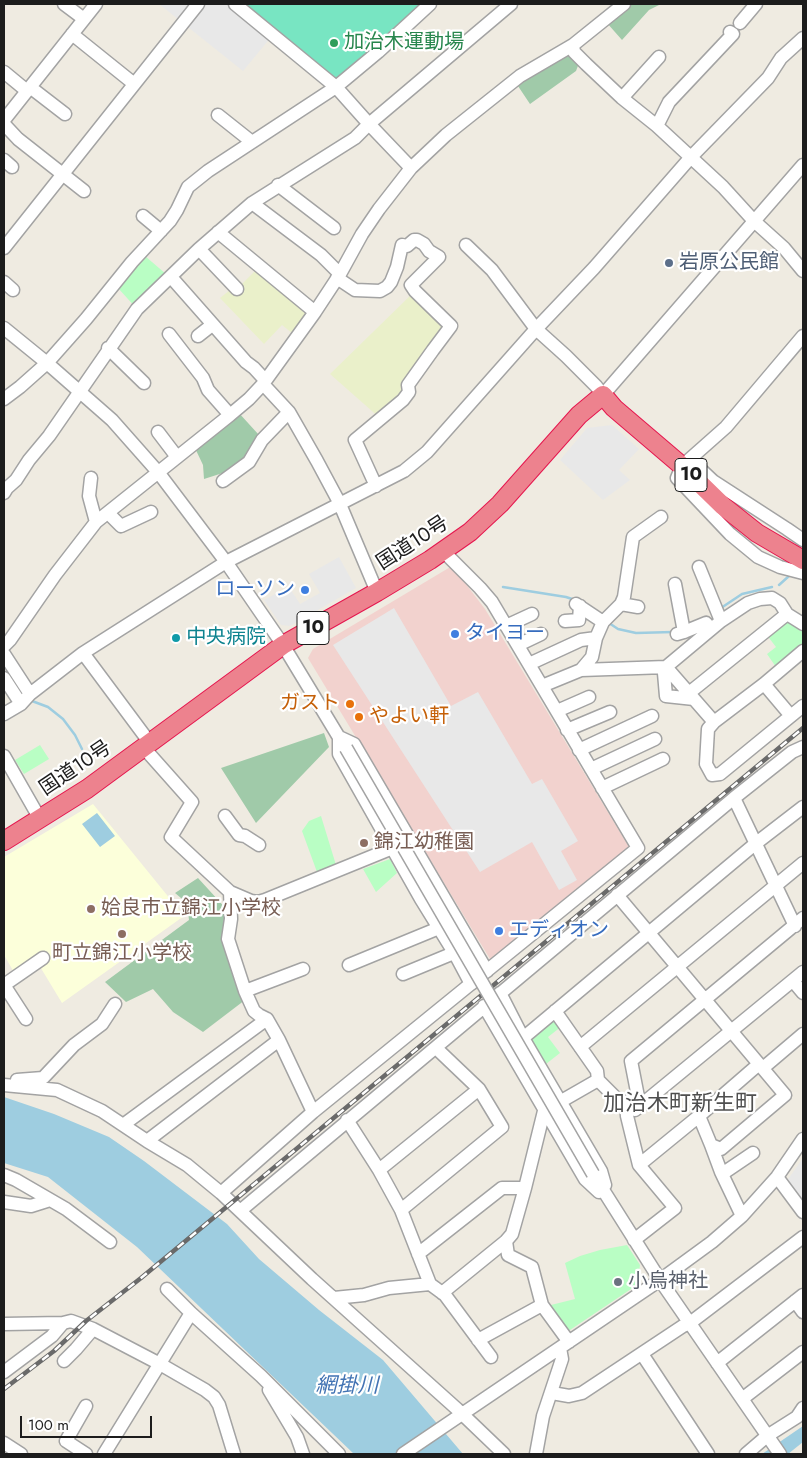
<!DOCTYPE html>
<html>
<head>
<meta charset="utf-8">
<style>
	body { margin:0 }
	#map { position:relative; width:807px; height:1458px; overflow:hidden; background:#efebe1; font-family:Jost,sans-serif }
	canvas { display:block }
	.frame { position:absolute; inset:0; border:5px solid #1c1c1c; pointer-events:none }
	.scale { position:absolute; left:20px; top:1416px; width:132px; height:22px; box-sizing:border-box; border:2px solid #1c1c1c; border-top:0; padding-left:6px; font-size:15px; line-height:18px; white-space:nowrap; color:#1c1c1c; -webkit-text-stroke:4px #fff; paint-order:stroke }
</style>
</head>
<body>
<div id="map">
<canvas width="807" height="1458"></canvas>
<div class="frame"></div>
<div class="scale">100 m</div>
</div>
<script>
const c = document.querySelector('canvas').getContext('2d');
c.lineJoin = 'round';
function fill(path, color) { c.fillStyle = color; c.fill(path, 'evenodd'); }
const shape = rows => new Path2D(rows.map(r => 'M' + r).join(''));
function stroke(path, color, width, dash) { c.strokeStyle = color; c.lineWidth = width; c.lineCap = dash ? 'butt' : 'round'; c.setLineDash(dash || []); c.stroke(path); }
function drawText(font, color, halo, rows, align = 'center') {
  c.font = font + ' Jost,"Noto Sans JP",sans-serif'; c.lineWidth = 4.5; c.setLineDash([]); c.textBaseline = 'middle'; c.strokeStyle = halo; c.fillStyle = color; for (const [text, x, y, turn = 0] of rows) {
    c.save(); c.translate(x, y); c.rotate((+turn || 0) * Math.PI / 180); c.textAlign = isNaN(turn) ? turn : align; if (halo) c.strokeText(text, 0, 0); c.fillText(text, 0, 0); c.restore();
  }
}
const commercial = shape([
	[452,566,485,609,629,847,490,959,308,658,313,649]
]);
const education = shape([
	[93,804,184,916,62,1003,36,960,15,974,4,955,4,857]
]);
const farmland = shape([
	[255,271,310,313,292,333,282,325,264,344,220,298,230,290,237,289],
	[415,291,449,323,403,393,381,419,330,374]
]);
const cemetery = shape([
	[628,4,661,4,649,10,622,40,607,23],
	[570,53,579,63,576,71,530,104,516,83],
	[238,412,259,435,251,452,229,471,204,479,203,465,194,446],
	[324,733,329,747,256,823,221,768],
	[198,878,230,913,245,1000,203,1032,173,1012,153,989,126,1002,105,982,189,920,187,903,175,893]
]);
const park = shape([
	[145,256,166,274,137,309,118,288],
	[785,619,803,629,803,645,776,667,767,654,776,647,766,634],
	[40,745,49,759,24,774,15,760],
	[321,816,336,865,317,872,302,831,309,821],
	[390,859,397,873,376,892,363,869],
	[551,1019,557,1020,562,1026,548,1037,560,1053,546,1064,532,1040,533,1034],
	[627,1245,640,1265,637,1285,567,1332,547,1306,575,1299,565,1263,580,1256,600,1250]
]);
const pitch = shape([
	[241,4,421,4,337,82]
]);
const parking = shape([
	[159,4,232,4,272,36,243,71],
	[612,425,639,449,619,470,630,480,603,500,560,460,587,428],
	[339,557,356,588,290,626,281,625,264,600,289,587,300,604,320,593,309,574],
	[394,608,451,706,478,692,532,784,542,779,578,841,561,851,577,880,559,890,532,842,480,872,333,645],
	[803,1158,803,1205,786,1182]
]);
const water = shape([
	[97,813,115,836,100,847,82,824],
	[4,1097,54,1114,109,1137,144,1161,227,1224,259,1259,319,1310,383,1360,463,1454,354,1454,137,1247,48,1177,4,1163],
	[803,1426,803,1442,788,1454,762,1454]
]);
const stream = shape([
	[779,585,789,576],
	[503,587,566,597,575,600],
	[721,608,742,594,772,587],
	[609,623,618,629,636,633,673,632],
	[32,701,48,707,63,719,75,735,82,749]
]);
const minor = shape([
	[64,4,84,19],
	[235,4,336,87,369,124,411,168],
	[740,23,756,4],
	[72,34,133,83],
	[573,45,574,52,586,64,622,98,657,126,723,187,754,221,784,248,803,271],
	[4,72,27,91],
	[30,87,65,114],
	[622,98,659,57],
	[218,115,252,142],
	[4,120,96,4],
	[4,124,18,139,84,191],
	[657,126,669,102,733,34,730,32],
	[4,160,12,167],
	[278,185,334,228],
	[252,203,321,255,340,274],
	[143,216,161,231],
	[218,232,315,312],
	[466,245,492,270,536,329,566,356,596,386,603,395,803,165],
	[4,248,198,4],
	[199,249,237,289],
	[171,277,246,362,254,368,265,380],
	[337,278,355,290,380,291,387,287,391,282,397,267,402,245,407,246,414,240,417,240,424,244,429,251,439,257,411,285,415,291,451,326,433,350,408,385,409,392,403,400,355,440,376,486],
	[4,282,13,290],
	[4,328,47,363,112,420,158,472,226,562,283,645,343,744],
	[169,334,203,378,208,390,230,415],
	[198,336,212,325],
	[108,348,144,383],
	[263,384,289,412,317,461,339,502,377,592],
	[4,399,20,387,47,363,86,319,132,262,170,221,177,210,188,187,208,171,336,87,378,52,430,4],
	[158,432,177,457],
	[682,466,726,427,803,336],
	[91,478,89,496,96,522],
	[223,481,249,462,262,440,289,412],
	[4,493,7,488,16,480,29,460,49,436,137,309,199,249,252,203,355,138,369,124,511,4],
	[108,513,121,526,151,512],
	[803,540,787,529,713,481,695,464,682,466,677,478,730,534,758,557,780,567,803,573],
	[699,567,721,621],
	[675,584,684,632],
	[576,604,603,622],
	[621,604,638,607],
	[565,621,579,620,580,606],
	[506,626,532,614],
	[677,634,684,632,706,623,711,629],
	[518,645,541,634],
	[4,646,10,640,55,575,96,522,230,415,249,399,263,384,315,312,340,274,362,234,379,209,411,168,446,135,520,76,573,45,624,4],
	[803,651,764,684,714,722,708,729,706,764,712,775,720,774,803,706],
	[83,653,150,743],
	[4,654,30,694],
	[529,664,581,640,596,638],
	[581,670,592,657,596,638,603,622,621,604,624,597,633,537,661,517],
	[4,678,21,704],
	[764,684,791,716],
	[542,686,581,670,666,667,664,673,666,696,694,699],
	[689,693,787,614],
	[557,711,589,697],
	[4,714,21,704,30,694,83,653,226,562,404,471,427,452,536,329,594,268,691,157,768,78,781,58,803,38],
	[714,722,666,667,721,621,748,603,760,599,772,598,780,603,787,614,803,624],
	[567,730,610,712],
	[144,748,192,802,171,837,230,892,251,901,258,902,265,900,400,845],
	[579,750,652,716],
	[4,756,40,819],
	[591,769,655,739],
	[602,788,663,759],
	[734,798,795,926],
	[225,816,239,835,245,836,259,845],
	[230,892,231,919,228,939,245,991,254,1011,259,1015,267,1019,279,1040,313,1112],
	[617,895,785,1095,721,1149,711,1145,721,1172,742,1216],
	[349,965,439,928],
	[403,974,461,950],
	[793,981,803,993],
	[471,984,455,954,421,899,339,754,339,737,354,744,487,971],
	[4,985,43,958],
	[4,985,26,1019],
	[245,991,303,969],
	[500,993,523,1038,601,1171,605,1185],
	[484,1006,585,1179,599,1192],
	[555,1011,597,1071,598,1080,616,1098,626,1103,627,1116,639,1165,675,1208,634,1240],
	[580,1047,803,863],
	[509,1048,523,1038,755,844,803,807],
	[763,1068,803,1034],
	[17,1080,43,1078,74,1045,102,1024,115,1004],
	[4,1085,57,1090,102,1111,147,1141,187,1165,221,1193,312,1279,457,1409,504,1454],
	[640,1107,631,1061,803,918],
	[635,1110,803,972],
	[699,1116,711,1145],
	[347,1120,379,1170,401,1210,430,1284,445,1295,491,1357],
	[123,1125,267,1019],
	[147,1141,279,1040],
	[639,1165,699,1116,759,1064],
	[379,1170,479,1089],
	[593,1174,660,1280,780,1454],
	[722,1174,753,1153],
	[4,1175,16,1180,66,1209,110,1242],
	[777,1177,803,1212],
	[221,1193,313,1112,638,848,492,602,480,588,443,551],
	[4,1202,31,1206,50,1200],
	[401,1210,502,1127,479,1089,436,1048],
	[240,1211,734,798,792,752,803,747],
	[506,1241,508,1255,532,1267,542,1305,569,1342],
	[418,1254,502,1188,525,1188],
	[167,1289,191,1313,261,1376,339,1454],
	[442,1293,506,1241,512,1234,525,1188,544,1111,598,1080],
	[334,1298,364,1295,389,1288,430,1284],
	[795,1301,803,1312],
	[4,1324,63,1323,71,1321,93,1329,160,1364,205,1390,214,1397,219,1405,234,1454],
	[478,1340,542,1305],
	[642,1354,708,1454],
	[64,1361,76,1349,93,1329],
	[717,1363,803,1295],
	[4,1372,52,1336,63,1323],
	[269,1390,297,1437,303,1454],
	[552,1393,569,1396,582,1393,683,1326,690,1323,803,1237],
	[742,1399,803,1352],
	[4,1443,21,1454],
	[86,1454,66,1441,86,1406],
	[104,1454,191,1313],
	[403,1454,660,1280,712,1242,742,1216,777,1177,803,1139],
	[536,1454,543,1416,562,1359,560,1348],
	[746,1454,767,1436,797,1417,803,1408]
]);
const highway = shape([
	[4,841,87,789,283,645,377,592,430,560,470,532,500,504,579,415,603,395,614,408,682,466,723,506,757,533,803,560]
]);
const rail = shape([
	[4,1389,54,1351,86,1321,141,1278,803,728]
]);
const minorBridge = shape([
	[346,748,593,1174]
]);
const markers = [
	[334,43,5,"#2e9e5b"],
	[669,263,5,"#5c6f8a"],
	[305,590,5,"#3f7fe0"],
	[455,634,5,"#3f7fe0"],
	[176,638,5,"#0f9aa8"],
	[350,704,5,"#e8710a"],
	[359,717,5,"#e8710a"],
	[364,843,5,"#8d6e63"],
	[91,909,5,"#8d6e63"],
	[499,931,5,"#3f7fe0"],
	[122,934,5,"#8d6e63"],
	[618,1282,5,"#6b7280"]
];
const shields = [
	[691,475,32],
	[313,628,32]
];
const shieldNames = [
	["10",691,475],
	["10",313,628]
];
const leisureNames = [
	["加治木運動場",344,43]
];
const serviceNames = [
	["岩原公民館",679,263]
];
const streetNames = [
	["国道10号",413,544,-33],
	["国道10号",76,769,-34]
];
const shopNames = [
	["ローソン",295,590,"right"],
	["タイヨー",465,634],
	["エディオン",509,931]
];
const cultureNames = [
	["中央病院",186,638]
];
const foodNames = [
	["ガスト",340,704],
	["やよい軒",369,717,"left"]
];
const educationNames = [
	["錦江幼稚園",374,843],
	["姶良市立錦江小学校",101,909],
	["町立錦江小学校",122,954,"center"]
];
const worshipNames = [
	["小烏神社",628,1282]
];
const waterNames = [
	["網掛川",347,1387]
];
const quarterNames = [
	["加治木町新生町",680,1105]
];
fill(commercial, '#f2d2ce');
fill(education, '#fcffda');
fill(farmland, '#eaf0ca');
fill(cemetery, '#a0caa9');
fill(park, '#b9fec4');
fill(pitch, '#78e5c2');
fill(parking, '#e8e8e8');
fill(water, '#9ecde0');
stroke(stream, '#9ecde0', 2.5);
stroke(minor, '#a3a3a3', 15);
stroke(highway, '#e5164e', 20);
stroke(minor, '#fff', 12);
stroke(highway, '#ed828e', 18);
stroke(rail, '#6a6a6a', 4.5);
stroke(rail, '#fff', 2.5, [8]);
stroke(minorBridge, '#a3a3a3', 15, []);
stroke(minorBridge, '#fff', 12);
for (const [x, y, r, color] of markers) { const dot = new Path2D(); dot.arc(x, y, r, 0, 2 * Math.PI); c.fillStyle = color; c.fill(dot); stroke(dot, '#fff', 2); }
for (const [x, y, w] of shields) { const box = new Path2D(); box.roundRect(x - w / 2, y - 16.5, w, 33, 4); c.fillStyle = '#fff'; c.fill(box); stroke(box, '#1c1c1c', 1); }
drawText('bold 19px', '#1c1c1c', null, shieldNames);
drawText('20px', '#27864d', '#fff', leisureNames, 'left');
drawText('20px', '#4e5e75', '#fff', serviceNames, 'left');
drawText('20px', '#1c1c1c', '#fff', streetNames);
drawText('20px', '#366cbe', '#fff', shopNames, 'left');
drawText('20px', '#0d838f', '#fff', cultureNames, 'left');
drawText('20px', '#c56008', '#fff', foodNames, 'right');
drawText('20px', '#785e54', '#fff', educationNames, 'left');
drawText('20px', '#5b616d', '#fff', worshipNames, 'left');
drawText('italic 21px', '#4273b3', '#fff', waterNames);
drawText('22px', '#4f4f4f', '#fff', quarterNames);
</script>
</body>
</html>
